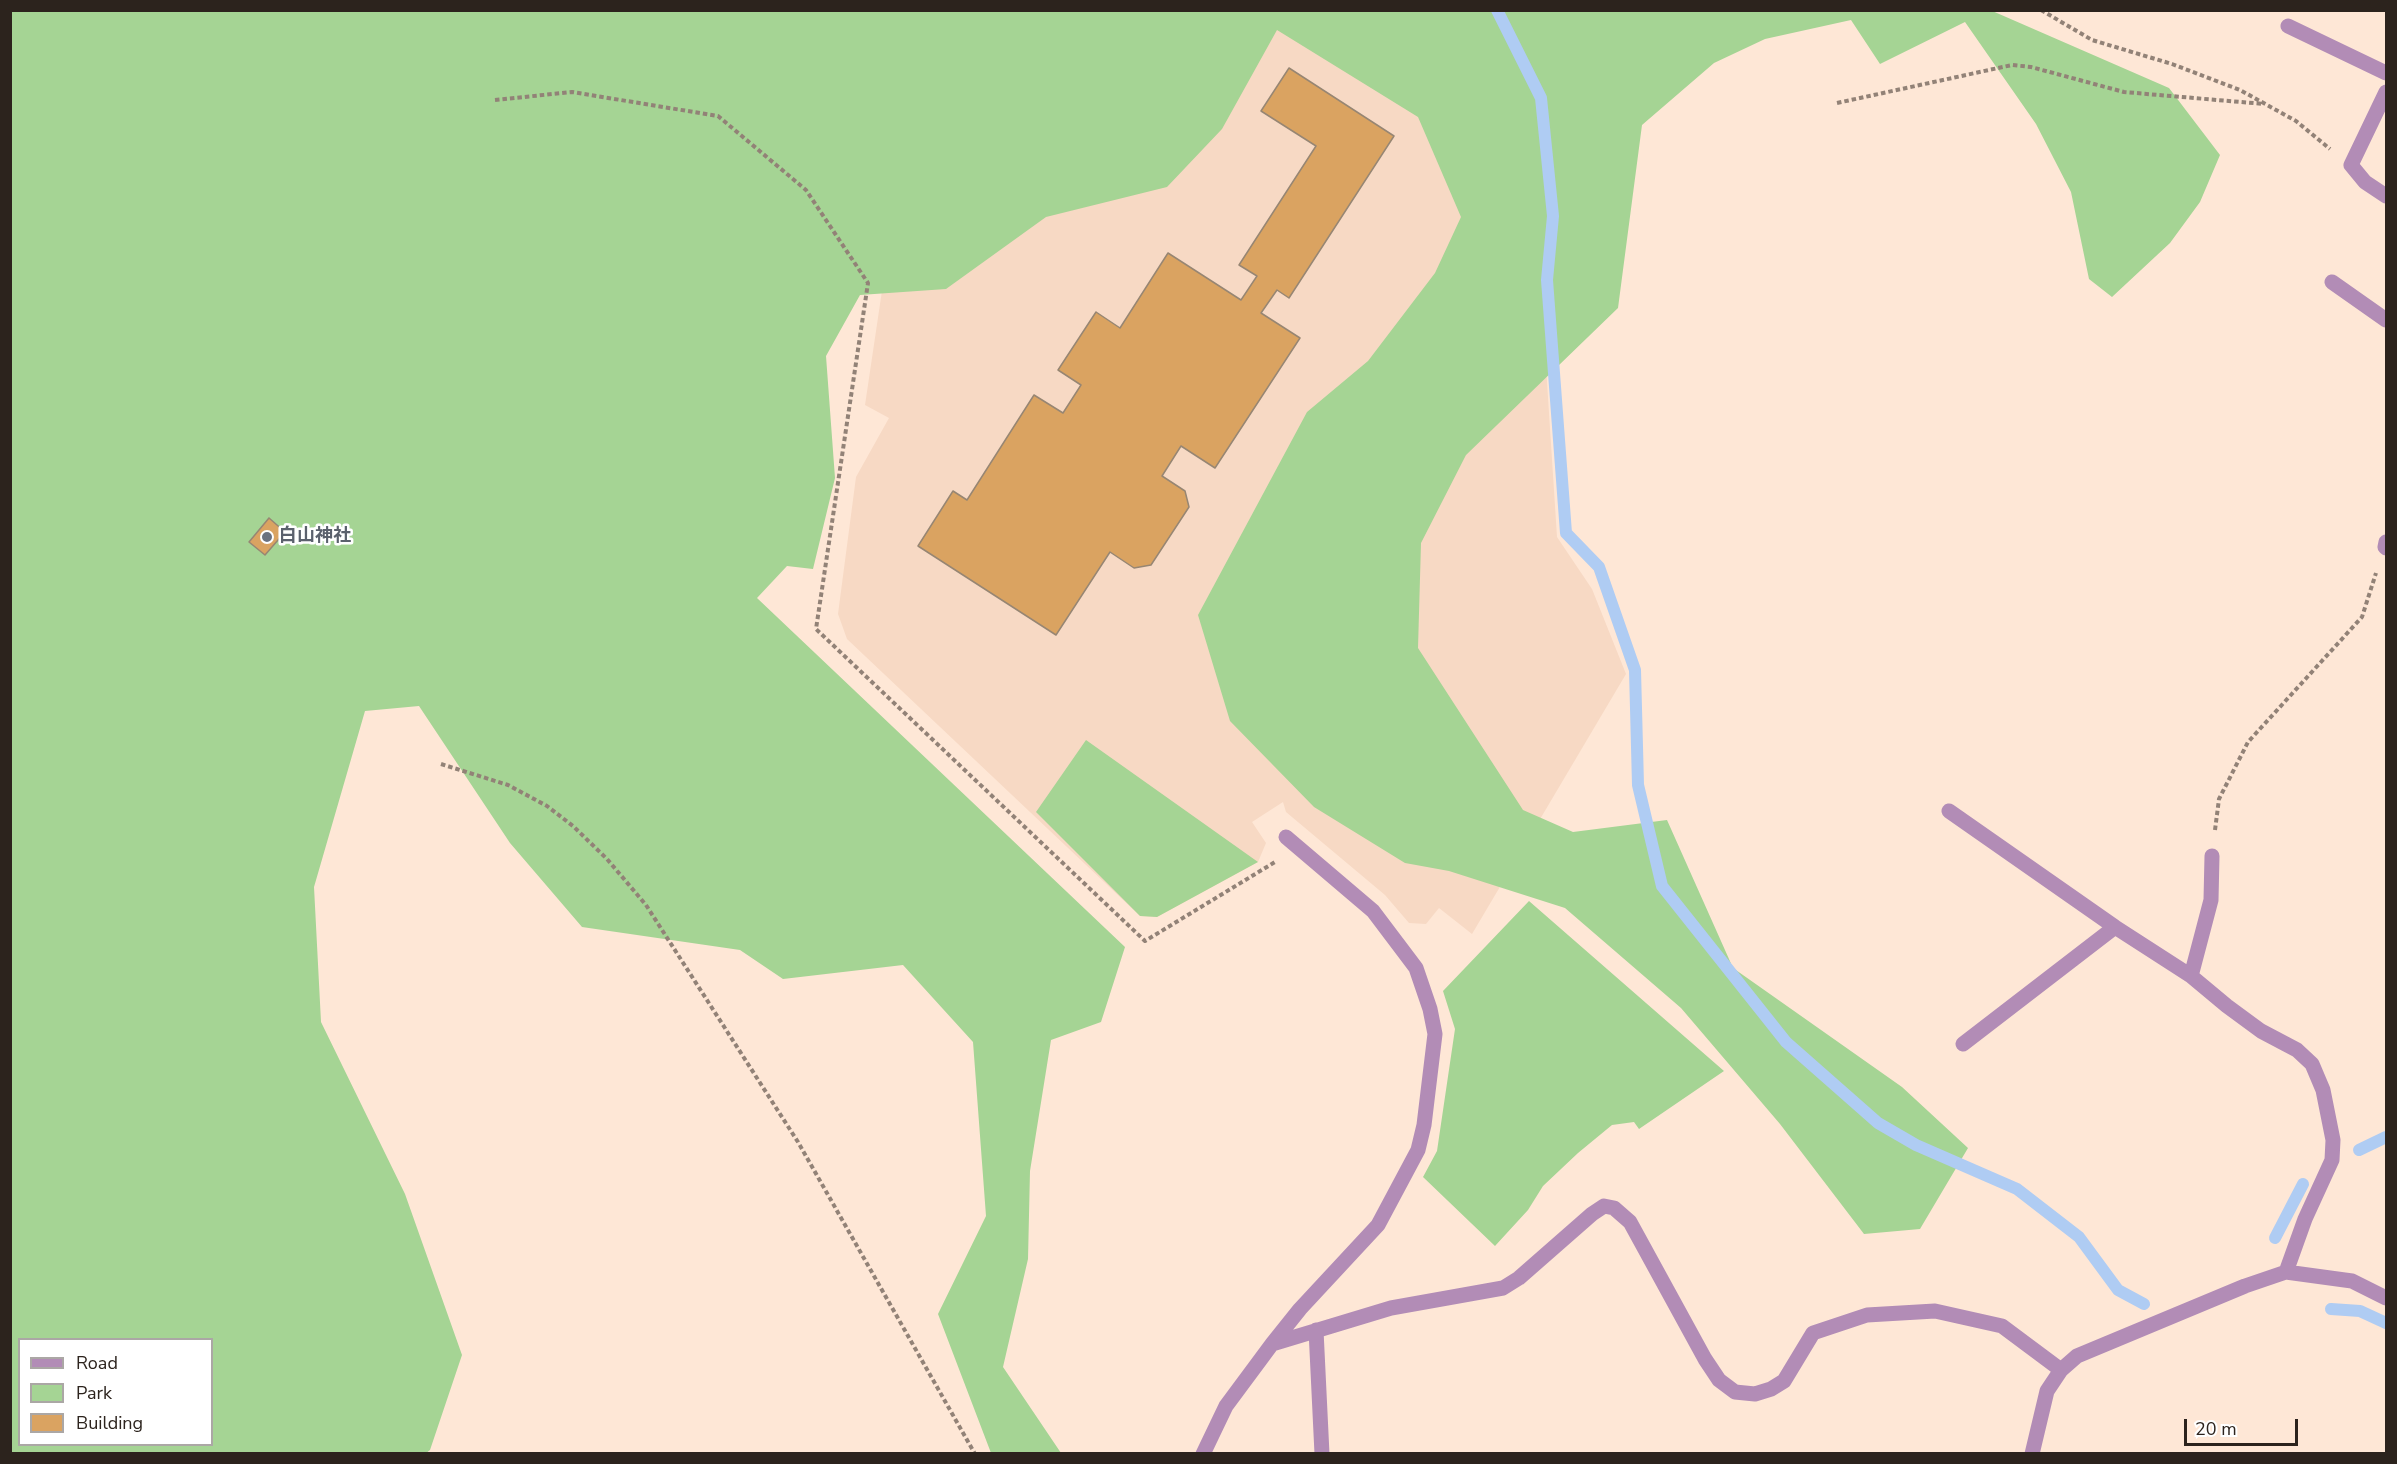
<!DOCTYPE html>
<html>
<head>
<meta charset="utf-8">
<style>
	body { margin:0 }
	#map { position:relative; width:2397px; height:1464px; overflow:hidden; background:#fee7d6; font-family:"Nunito Sans",sans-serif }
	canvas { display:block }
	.frame { position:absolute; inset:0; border:12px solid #2c231d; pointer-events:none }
	.legend { position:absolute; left:18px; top:1338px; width:195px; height:108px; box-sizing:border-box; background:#fff; border:2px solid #aba7a5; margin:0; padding:8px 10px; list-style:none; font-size:18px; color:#2c231d }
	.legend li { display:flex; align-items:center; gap:12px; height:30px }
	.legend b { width:30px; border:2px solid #aba7a5 }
	.scale { position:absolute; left:2184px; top:1419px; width:114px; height:27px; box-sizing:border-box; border:3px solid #2c231d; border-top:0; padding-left:8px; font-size:18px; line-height:21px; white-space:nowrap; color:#2c231d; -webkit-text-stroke:4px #fff; paint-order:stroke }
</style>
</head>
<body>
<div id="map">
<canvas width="2397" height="1464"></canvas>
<div class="frame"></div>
<ul class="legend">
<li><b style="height:8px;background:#b28cb6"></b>Road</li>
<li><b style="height:16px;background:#a5d494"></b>Park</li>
<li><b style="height:16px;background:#daa361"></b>Building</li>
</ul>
<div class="scale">20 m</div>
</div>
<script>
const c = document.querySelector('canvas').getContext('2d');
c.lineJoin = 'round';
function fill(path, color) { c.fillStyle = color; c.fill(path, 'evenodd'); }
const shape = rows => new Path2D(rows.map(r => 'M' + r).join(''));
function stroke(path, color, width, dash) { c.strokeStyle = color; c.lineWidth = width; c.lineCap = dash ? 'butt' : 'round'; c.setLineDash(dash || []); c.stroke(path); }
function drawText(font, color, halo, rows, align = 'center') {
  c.font = font + ' "Nunito Sans","Noto Sans JP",sans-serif'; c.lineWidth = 5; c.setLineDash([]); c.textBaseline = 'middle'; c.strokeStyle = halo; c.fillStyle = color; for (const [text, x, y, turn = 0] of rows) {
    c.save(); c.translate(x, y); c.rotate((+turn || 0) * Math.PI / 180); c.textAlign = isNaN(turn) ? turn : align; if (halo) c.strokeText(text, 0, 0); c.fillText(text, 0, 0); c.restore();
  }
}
const built = shape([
	[1280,11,1530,118,1557,537,1592,589,1626,674,1472,934,1439,908,1426,924,1409,923,1385,895,1286,812,1283,802,1252,822,1266,843,1258,862,1157,917,1140,916,847,639,838,614,856,477,889,418,865,405,883,284]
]);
const green = shape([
	[1990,10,2169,88,2220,155,2200,202,2170,243,2112,297,2089,279,2071,192,2036,124,1965,22,1880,64,1851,20,1765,39,1714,63,1642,125,1618,308,1466,455,1421,543,1418,648,1523,810,1573,832,1667,820,1733,968,1902,1087,1968,1148,1920,1229,1864,1234,1780,1124,1681,1008,1565,908,1449,871,1405,863,1314,807,1230,721,1198,615,1307,412,1368,361,1435,273,1461,217,1418,117,1277,30,1222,129,1167,187,1046,217,946,289,860,295,826,356,835,478,813,569,787,566,757,598,1125,947,1101,1022,1051,1040,1030,1171,1028,1259,1003,1367,1061,1453,991,1453,938,1314,986,1216,973,1042,903,965,783,979,740,950,582,927,510,843,419,706,365,711,314,887,321,1022,405,1194,462,1355,430,1450,425,1454,11,1453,10,11],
	[20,1340,212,1340,212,1444,20,1444],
	[1086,740,1258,862,1157,917,1140,916,1036,812],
	[1529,901,1724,1071,1639,1129,1634,1122,1612,1125,1578,1153,1543,1186,1528,1210,1495,1246,1423,1177,1437,1151,1455,1029,1443,991]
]);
const stream = shape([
	[1497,10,1541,98,1553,216,1547,280,1566,533,1599,567,1635,670,1638,785,1662,886,1786,1042,1878,1123,1916,1145,2017,1189,2079,1237,2118,1290,2144,1304],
	[2359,1150,2386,1137],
	[2275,1238,2303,1184],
	[2331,1309,2360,1311,2386,1323]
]);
const building = shape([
	[1289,68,1394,136,1289,298,1277,290,1261,313,1300,338,1215,468,1181,446,1162,476,1185,491,1189,507,1151,565,1134,568,1110,552,1056,635,918,546,953,491,967,500,1034,395,1063,413,1081,385,1058,370,1096,312,1120,328,1168,253,1241,300,1257,276,1239,265,1316,146,1261,111,1289,68],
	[269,518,285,532,265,555,249,542,269,518]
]);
const path = shape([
	[2041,10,2092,40,2172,64,2240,90,2296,121,2330,149],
	[495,100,572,92,718,116,806,190,868,283,816,629,1145,941,1275,862],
	[1837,103,2012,65,2031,67,2124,92,2264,104],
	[441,764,508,785,547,806,573,826,607,859,646,905,798,1142,975,1454],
	[2215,830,2219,799,2248,742,2362,617,2376,573]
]);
const minor = shape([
	[2288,26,2386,73],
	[2386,92,2351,165,2365,182,2386,196],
	[2332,282,2386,320],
	[2386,542,2385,547,2386,548],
	[1949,811,2115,927,2191,976,2227,1006,2261,1031,2297,1050,2312,1064,2323,1090,2333,1140,2332,1160,2305,1219,2286,1272],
	[2191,976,2211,900,2212,856],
	[1963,1044,2115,927],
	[1316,1330,1322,1454],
	[1272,1344,1391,1308,1503,1288,1519,1278,1592,1214,1604,1206,1614,1208,1630,1222,1705,1359,1719,1380,1735,1392,1755,1394,1771,1389,1784,1381,1813,1333,1867,1315,1935,1311,2002,1326,2061,1370],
	[1203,1454,1226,1406,1272,1344,1300,1309,1378,1225,1418,1150,1424,1125,1435,1034,1430,1009,1416,968,1373,911,1286,837],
	[2032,1454,2047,1391,2061,1370,2077,1356,2245,1286,2286,1272,2352,1281,2386,1298]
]);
const markers = [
	[267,537,6,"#6b7280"]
];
const worshipNames = [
	["白山神社",279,537]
];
fill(built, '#f7d9c4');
fill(green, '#a5d494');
stroke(stream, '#afccf3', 12);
fill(building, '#daa361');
stroke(building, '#978673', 1.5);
stroke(path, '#928277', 4, [4.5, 3]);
stroke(minor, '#b28cb6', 15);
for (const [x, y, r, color] of markers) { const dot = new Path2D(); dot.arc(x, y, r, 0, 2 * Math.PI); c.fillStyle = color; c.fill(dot); stroke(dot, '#fff', 2); }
drawText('bold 18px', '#5b616d', '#fff', worshipNames, 'left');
</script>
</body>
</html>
